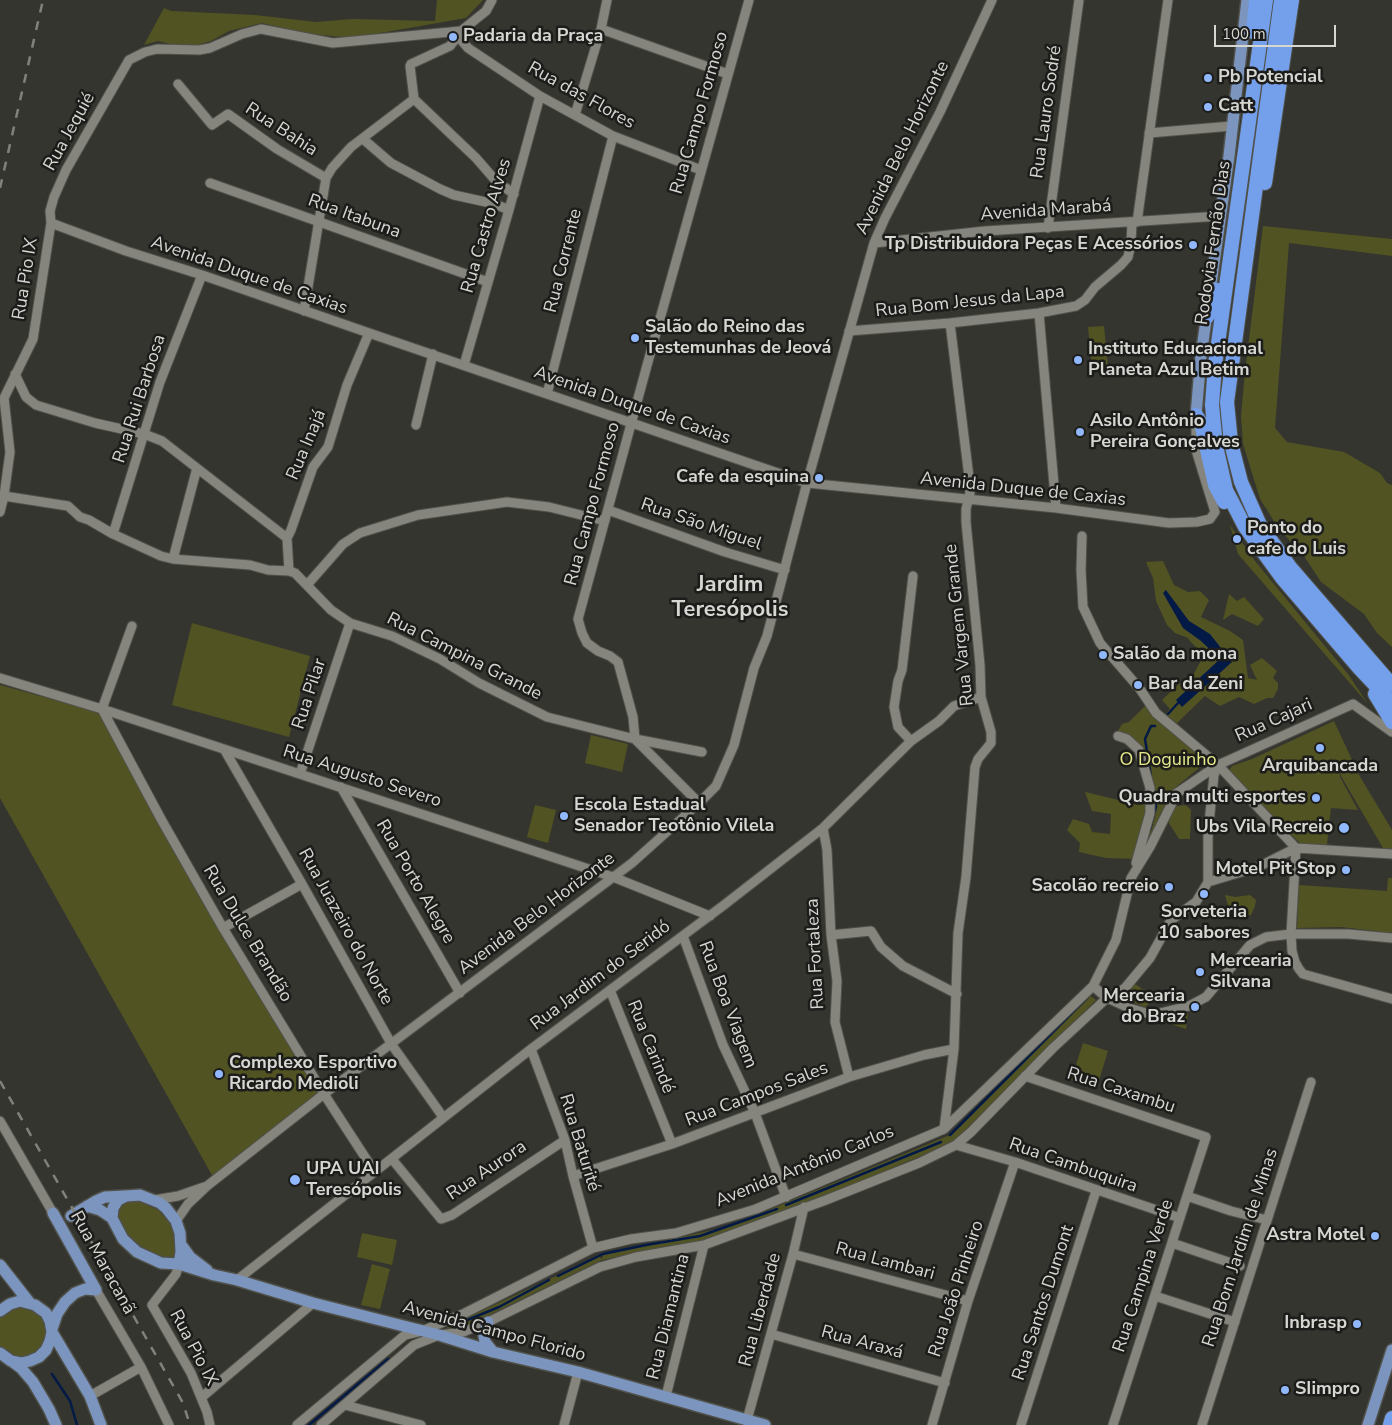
<!DOCTYPE html>
<html>
<head>
<meta charset="utf-8">
<style>
	body { margin:0 }
	#map { position:relative; width:1392px; height:1425px; overflow:hidden; background:#35352f; font-family:"Nunito Sans",sans-serif }
	canvas { display:block }
	.scale { position:absolute; left:1214px; top:25px; width:122px; height:22px; box-sizing:border-box; border:2px solid #d6d6d2; border-top:0; padding-left:6px; font-size:15px; line-height:18px; white-space:nowrap; color:#d6d6d2; -webkit-text-stroke:4px #1c1c1a; paint-order:stroke }
</style>
</head>
<body>
<div id="map">
<canvas width="1392" height="1425"></canvas>
<div class="scale">100 m</div>
</div>
<script>
const c = document.querySelector('canvas').getContext('2d');
c.lineJoin = 'round';
function fill(path, color) { c.fillStyle = color; c.fill(path, 'evenodd'); }
const shape = rows => new Path2D(rows.map(r => 'M' + r).join(''));
function stroke(path, color, width, dash) { c.strokeStyle = color; c.lineWidth = width; c.lineCap = dash ? 'butt' : 'round'; c.setLineDash(dash || []); c.stroke(path); }
function drawText(font, color, halo, rows, align = 'center') {
  c.font = font + ' "Nunito Sans",sans-serif'; c.lineWidth = 5; c.setLineDash([]); c.textBaseline = 'middle'; c.strokeStyle = halo; c.fillStyle = color; for (const [text, x, y, turn = 0] of rows) {
    c.save(); c.translate(x, y); c.rotate((+turn || 0) * Math.PI / 180); c.textAlign = isNaN(turn) ? turn : align; if (halo) c.strokeText(text, 0, 0); c.fillText(text, 0, 0); c.restore();
  }
}
const green = shape([
	[437,0,483,0,466,18,352,38,302,33,262,23,229,31,211,41,193,46,178,46,158,41,144,45,164,8,171,11,255,15,316,22,352,19,435,21],
	[1263,226,1392,239,1392,256,1289,243,1275,428,1287,442,1344,452,1380,473,1387,483,1392,485,1392,647,1377,633,1364,614,1321,582,1304,556,1279,529,1260,499,1243,444,1241,416,1245,372],
	[1104,326,1108,366,1092,367,1088,327],
	[1230,525,1255,561,1348,674,1368,704,1238,554],
	[1163,561,1174,585,1188,592,1200,591,1209,600,1201,617,1230,631,1243,640,1248,678,1257,680,1250,665,1262,658,1277,671,1273,678,1278,683,1278,689,1273,698,1267,698,1254,704,1239,697,1220,706,1205,696,1176,724,1165,716,1170,709,1162,700,1185,678,1191,679,1204,655,1190,641,1188,638,1175,633,1167,625,1156,601,1153,578,1146,562],
	[1229,594,1237,601,1244,597,1264,619,1258,626,1232,614,1223,620],
	[192,623,310,656,289,737,172,705],
	[0,685,98,712,321,1095,213,1177,0,798],
	[1146,705,1205,763,1176,787,1141,859,1106,858,1079,852,1080,843,1067,830,1073,819,1089,824,1092,832,1110,834,1111,814,1092,811,1085,792,1139,805,1151,803,1134,743,1115,736,1122,724,1129,722],
	[1334,721,1359,775,1392,830,1392,849,1383,848,1341,776,1339,764,1340,777,1358,810,1331,808,1327,845,1325,845,1324,848,1303,846,1228,772,1232,766,1252,759],
	[591,735,628,744,622,772,585,763],
	[535,805,556,810,548,843,527,837],
	[1186,805,1191,810,1190,839,1179,839,1167,820,1171,807],
	[1388,878,1392,878,1392,933,1341,927,1297,928,1299,885,1387,891],
	[1225,895,1235,897,1250,895,1256,900,1255,906,1251,915,1236,916,1229,909],
	[1135,984,1153,996,1149,1004,1145,1007,1120,997],
	[1089,995,1096,1000,952,1143,732,1235,602,1260,450,1334,447,1327,599,1256,602,1259,603,1254,727,1227,950,1135],
	[1184,1011,1188,1014,1186,1029,1133,1012],
	[1083,1043,1108,1051,1097,1087,1071,1080],
	[124,1201,138,1201,158,1210,171,1224,177,1247,176,1258,151,1258,125,1238,115,1219,116,1205],
	[362,1233,397,1240,392,1265,357,1257],
	[372,1264,390,1269,380,1309,361,1305],
	[20,1306,35,1311,41,1316,45,1324,46,1332,44,1341,40,1348,33,1353,26,1356,17,1357,9,1354,0,1346,0,1317,4,1312]
]);
const water = shape([
	[1166,590,1189,621,1210,634,1232,662,1182,707,1176,700,1220,659,1201,641,1183,628,1163,593]
]);
const stream = shape([
	[1168,714,1178,703],
	[1151,776,1145,739,1151,726,1155,726],
	[1150,830,1156,807,1153,786],
	[950,1135,1088,997],
	[786,1205,941,1142],
	[558,1276,603,1254,646,1245,700,1236,777,1209],
	[460,1323,499,1307,549,1280],
	[52,1374,70,1401,77,1425],
	[309,1425,388,1359]
]);
const minor = shape([
	[601,29,728,74],
	[461,31,462,41,468,48,540,96,613,136,701,170],
	[461,32,450,46,411,64,410,66,414,99,476,158,496,181,514,194],
	[178,84,212,125,228,114,277,149,326,178],
	[575,115,601,29,607,0],
	[1149,133,1232,126],
	[363,139,391,163,440,189,454,195,495,204,509,210],
	[210,183,488,282],
	[1137,222,1168,0],
	[51,223,126,251,202,275,369,333,807,483,1056,508,1169,523,1197,522,1210,519,1215,512,1196,450,1196,421],
	[1048,228,1079,0],
	[874,243,985,231,1221,216],
	[304,311,326,178,332,168,351,147,414,99],
	[1039,313,1056,508],
	[849,331,950,323,1039,313,1076,306,1085,300,1095,287,1121,265,1128,257,1131,244,1132,222],
	[464,365,509,210,540,96],
	[15,374,26,397,36,405,95,423,144,434,162,441,287,538],
	[547,394,613,136],
	[416,425,433,354],
	[4,496,68,506,80,517,89,520,113,534,161,556,173,559,250,565,268,570,289,571,295,573,331,610,350,623,392,636,440,659,479,683,547,717,635,739,702,752],
	[608,510,725,552,785,570],
	[0,512,4,496,10,452,4,398,33,339,51,223,50,211,54,197,66,170,129,60,145,52,157,49,199,50,210,48,242,34,261,29,333,43,461,31,486,11,492,0],
	[113,534,160,382,202,275],
	[1082,536,1081,570,1083,607,1100,643,1140,689,1156,713,1218,765,1296,848],
	[173,559,197,468],
	[289,571,287,538,291,530,313,467,328,447,347,385,369,333],
	[307,585,343,544,360,533,418,515,507,502,549,507,605,521],
	[132,626,102,709,161,819,223,928,324,1094,374,1171],
	[0,678,102,709,613,877,710,916],
	[1118,736,1127,739,1139,750,1150,788,1150,813,1136,863],
	[911,741,898,727,894,707,898,681,902,670,913,576],
	[224,749,302,884,392,1045,443,1117],
	[300,774,350,623],
	[341,787,460,993],
	[699,803,635,739,633,717,618,662,610,656,598,651,587,643,582,633,578,619,646,369,749,0],
	[823,828,827,850,831,935,837,981,835,1022,849,1077],
	[1296,848,1291,934,1292,951,1295,962,1299,969,1303,974,1392,999],
	[1208,882,1208,833,1214,775,1218,765],
	[223,928,302,884],
	[831,935,871,931,881,947,903,966,957,994],
	[683,936,723,1045,755,1113,786,1197],
	[1093,986,1107,998,1129,1008,1146,1013,1160,1013,1189,1006,1206,997,1250,945,1266,937,1291,934,1348,934,1392,938],
	[610,990,672,1144],
	[531,1049,565,1140,573,1176,593,1248],
	[1025,1076,1206,1137,1113,1425],
	[0,1121,53,1213],
	[944,1129,954,1049,958,933,966,877,975,767,978,759,991,743,991,732,981,697,980,665,966,522,966,509,970,493,969,477,950,323],
	[956,1145,1015,1162,1180,1218],
	[392,1159,441,1219,452,1215,565,1140],
	[573,1176,672,1144,849,1077,924,1055,954,1049],
	[1187,1196,1231,1211,1267,1220],
	[154,1200,178,1196,204,1187],
	[176,1221,188,1204,207,1186,324,1094,632,863,699,803,716,786,734,745,754,668,767,636,807,483,874,243,885,218,940,112,992,0],
	[1172,1243,1240,1266],
	[793,1254,968,1301],
	[179,1264,176,1274,152,1305,191,1373,207,1412,210,1425],
	[237,1280,531,1049,724,905,823,828,911,741,939,721,954,706,981,697],
	[96,1290,141,1367,169,1425],
	[1155,1296,1235,1322],
	[771,1334,945,1383],
	[90,1396,141,1367],
	[666,1396,704,1245],
	[202,1397,313,1303],
	[345,1405,421,1425],
	[747,1420,793,1254,804,1207],
	[297,1425,405,1335,422,1331,463,1314,593,1248,631,1239,676,1233,756,1209,944,1129,1093,986,1116,940,1131,878,1150,847,1177,793,1218,765,1353,704,1392,732],
	[321,1425,414,1345,439,1335,463,1332,488,1322,600,1267,636,1257,704,1245,826,1200,919,1163,956,1145,971,1132,1053,1048,1107,998,1116,994,1125,988,1150,958,1171,920,1196,902,1208,882,1258,867,1296,848,1392,854],
	[564,1425,578,1372],
	[932,1425,968,1301,1015,1162],
	[1021,1425,1096,1191],
	[1202,1425,1311,1082]
]);
const major = shape([
	[1196,415,1201,356,1229,156,1247,0],
	[87,1206,100,1210,112,1218],
	[53,1213,96,1290],
	[71,1216,96,1201,105,1197,125,1196],
	[182,1246,190,1257,207,1270],
	[179,1264,181,1252,180,1233,176,1221,166,1208,160,1203,140,1195,126,1196,118,1200,113,1208,112,1218,123,1239,137,1252,161,1263,179,1264,214,1275,237,1280,313,1303,439,1335,493,1352,578,1372,765,1425],
	[0,1265,29,1302],
	[0,1311,10,1304,20,1301,35,1305,46,1313,50,1321,52,1332,50,1341,46,1350,39,1357,30,1361,21,1363,11,1361,0,1353],
	[488,1322,484,1336,485,1342,493,1352],
	[52,1329,57,1314,65,1302,75,1293,85,1289,96,1290],
	[52,1332,90,1396,101,1425],
	[13,1362,21,1368,33,1382,49,1409,56,1425],
	[1368,1425,1392,1350]
]);
const highway = shape([
	[1266,0,1215,365,1212,405,1216,446,1226,490,1245,527,1282,578,1359,668,1392,703],
	[1281,0,1227,402,1231,443,1241,482,1260,525,1290,567,1392,685],
	[1253,32,1256,0],
	[1265,183,1292,0],
	[1207,317,1214,306,1217,290],
	[1196,415,1201,423,1215,485,1224,502],
	[1375,694,1392,722],
	[1390,1425,1392,1418]
]);
const rail = shape([
	[0,188,43,0],
	[0,1081,183,1403,190,1425]
]);
const markers = [
	[453,37,5,"#91b8fd"],
	[1208,78,5,"#91b8fd"],
	[1208,107,5,"#91b8fd"],
	[1193,245,5,"#91b8fd"],
	[635,338,5,"#91b8fd"],
	[1078,360,5,"#91b8fd"],
	[1080,432,5,"#91b8fd"],
	[819,478,5,"#91b8fd"],
	[1237,539,5,"#91b8fd"],
	[1103,655,5,"#91b8fd"],
	[1138,685,5,"#91b8fd"],
	[1320,748,5,"#91b8fd"],
	[1316,798,5,"#91b8fd"],
	[564,816,5,"#91b8fd"],
	[1344,828,6,"#91b8fd"],
	[1346,870,5,"#91b8fd"],
	[1169,887,5,"#91b8fd"],
	[1204,894,5,"#91b8fd"],
	[1200,972,5,"#91b8fd"],
	[1195,1007,5,"#91b8fd"],
	[219,1074,5,"#91b8fd"],
	[295,1180,6,"#91b8fd"],
	[1375,1236,5,"#91b8fd"],
	[1357,1324,5,"#91b8fd"],
	[1285,1390,5,"#91b8fd"]
];
const poiNames = [
	["Padaria da Praça",463,37],
	["Pb Potencial",1218,78],
	["Catt",1218,107],
	["Tp Distribuidora Peças E Acessórios",1183,245,"right"],
	["Salão do Reino das",645,328],
	["Testemunhas de Jeová",645,349],
	["Instituto Educacional",1088,350],
	["Planeta Azul Betim",1088,371],
	["Asilo Antônio",1090,422],
	["Pereira Gonçalves",1090,443],
	["Cafe da esquina",809,478,"right"],
	["Ponto do",1247,529],
	["cafe do Luis",1247,550],
	["Salão da mona",1113,655],
	["Bar da Zeni",1148,685],
	["Arquibancada",1320,767,"center"],
	["Quadra multi esportes",1306,798,"right"],
	["Escola Estadual",574,806],
	["Senador Teotônio Vilela",574,827],
	["Ubs Vila Recreio",1333,828,"right"],
	["Motel Pit Stop",1336,870,"right"],
	["Sacolão recreio",1159,887,"right"],
	["Sorveteria",1204,913,"center"],
	["10 sabores",1204,934,"center"],
	["Mercearia",1210,962],
	["Silvana",1210,983],
	["Mercearia",1185,997,"right"],
	["do Braz",1185,1018,"right"],
	["Complexo Esportivo",229,1064],
	["Ricardo Medioli",229,1085],
	["UPA UAI",306,1170],
	["Teresópolis",306,1191],
	["Astra Motel",1365,1236,"right"],
	["Inbrasp",1347,1324,"right"],
	["SIimpro",1295,1390]
];
const streetNames = [
	["Rua das Flores",581,96,29],
	["Rua Lauro Sodré",1047,112,-82],
	["Rua Campo Formoso",700,113,-74],
	["Rua Bahia",281,130,33],
	["Rua Jequié",70,132,-61],
	["Avenida Belo Horizonte",903,148,-64],
	["Avenida Marabá",1046,211,-4],
	["Rua Itabuna",354,217,20],
	["Rua Castro Alves",487,226,-74],
	["Rodovia Fernão Dias",1214,243,-82],
	["Rua Corrente",564,261,-76],
	["Avenida Duque de Caxias",249,276,19],
	["Rua Pio IX",26,279,-81],
	["Rua Bom Jesus da Lapa",970,302,-6],
	["Rua Rui Barbosa",140,399,-72],
	["Avenida Duque de Caxias",632,406,19],
	["Rua Inajá",307,445,-67],
	["Avenida Duque de Caxias",1023,490,6],
	["Rua Campo Formoso",593,504,-75],
	["Rua São Miguel",701,525,19],
	["Rua Vargem Grande",960,625,-96],
	["Rua Campina Grande",464,657,27],
	["Rua Pilar",310,694,-72],
	["Rua Cajari",1274,721,-24],
	["Rua Augusto Severo",362,777,18],
	["Rua Porto Alegre",415,882,60],
	["Avenida Belo Horizonte",537,914,-37],
	["Rua Juazeiro do Norte",345,927,61],
	["Rua Dulce Brandão",247,934,59],
	["Rua Fortaleza",816,954,-93],
	["Rua Jardim do Seridó",601,976,-37],
	["Rua Boa Viagem",727,1005,69],
	["Rua Carindé",650,1047,68],
	["Rua Caxambu",1121,1091,18],
	["Rua Campos Sales",757,1095,-21],
	["Rua Baturité",579,1143,73],
	["Rua Cambuquira",1073,1166,19],
	["Avenida Antônio Carlos",805,1167,-22],
	["Rua Aurora",487,1171,-34],
	["Rua Bom Jardim de Minas",1241,1248,-72],
	["Rua Lambari",885,1262,15],
	["Rua Maracanã",102,1263,61],
	["Rua Campina Verde",1144,1276,-72],
	["Rua João Pinheiro",957,1289,-72],
	["Rua Santos Dumont",1044,1303,-72],
	["Rua Liberdade",761,1310,-75],
	["Rua Diamantina",669,1317,-76],
	["Avenida Campo Florido",494,1332,15],
	["Rua Araxá",862,1343,15],
	["Rua Pio IX",193,1348,62]
];
const parkNames = [
	["O Doguinho",1168,761]
];
const districtNames = [
	["Jardim",730,586],
	["Teresópolis",730,611]
];
fill(green, '#525322');
fill(water, '#041a46');
stroke(stream, '#041a46', 2.5);
stroke(minor, '#50514b', 11);
stroke(major, '#50514b', 14);
stroke(highway, '#50514b', 16);
stroke(minor, '#85857e', 9);
stroke(major, '#7b95bf', 11);
stroke(highway, '#749feb', 14);
stroke(rail, '#82827d', 2.5, [9, 9]);
for (const [x, y, r, color] of markers) { const dot = new Path2D(); dot.arc(x, y, r, 0, 2 * Math.PI); c.fillStyle = color; c.fill(dot); stroke(dot, '#1c1c1a', 2); }
drawText('bold 18px', '#d6d6d2', '#1c1c1a', poiNames, 'left');
drawText('18px', '#d6d6d2', '#1c1c1a', streetNames);
drawText('18px', '#e7ea8c', '#1c1c1a', parkNames);
drawText('bold 22px', '#d6d6d2', '#1c1c1a', districtNames);
</script>
</body>
</html>
